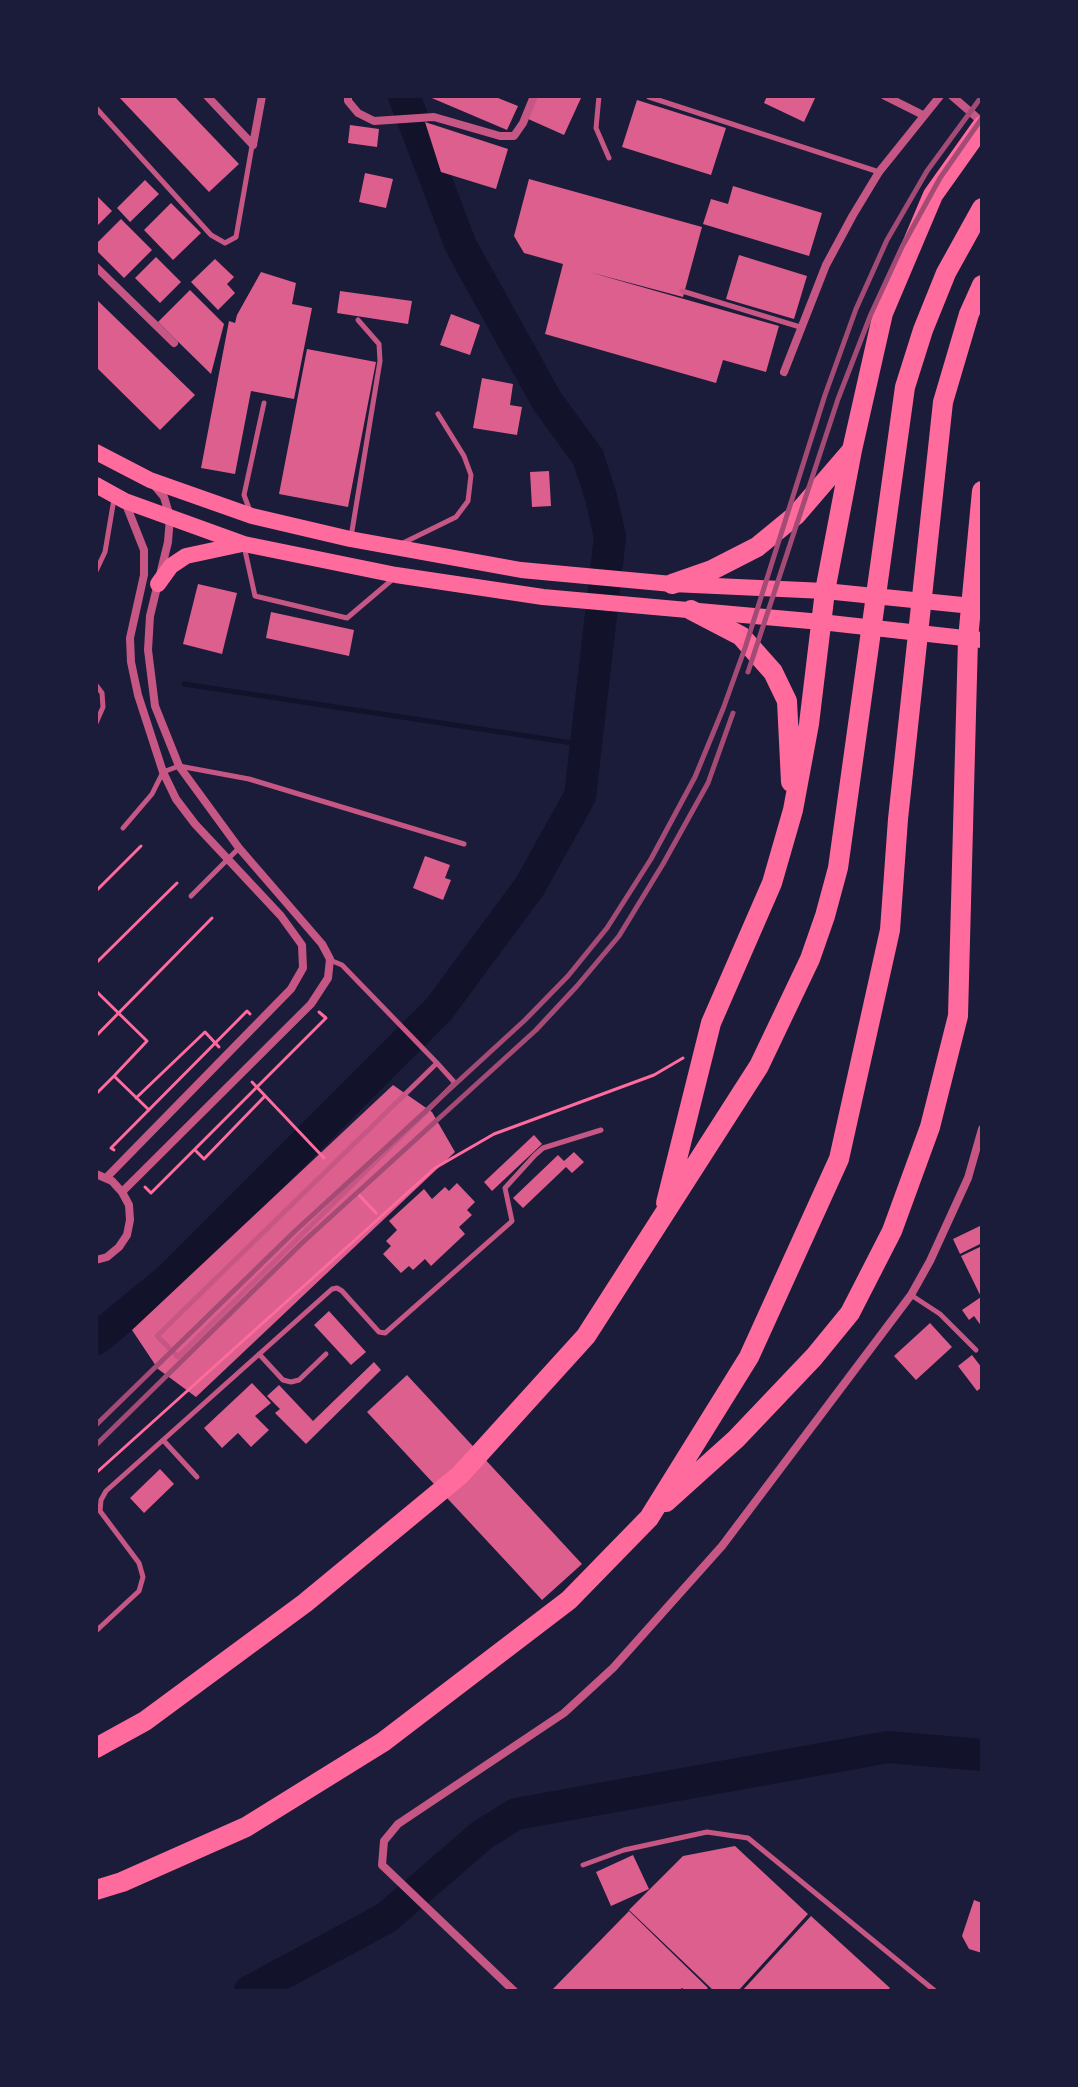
<!DOCTYPE html>
<html>
<head>
<meta charset="utf-8">
<style>
	body { margin:0 }
	#map { position:relative; width:1078px; height:2087px; overflow:hidden; background:#1b1b3a; font-family:Bitter,serif }
	canvas { display:block }
	.frame { position:absolute; inset:0; border:98px solid #1b1b3a; pointer-events:none }
</style>
</head>
<body>
<div id="map">
<canvas width="1078" height="2087"></canvas>
<div class="frame"></div>
</div>
<script>
const c = document.querySelector('canvas').getContext('2d');
c.lineJoin = 'round';
const shape = rows => new Path2D(rows.map(r => 'M' + r).join(''));
function stroke(path, color, width, dash) { c.strokeStyle = color; c.lineWidth = width; c.lineCap = dash ? 'butt' : 'round'; c.setLineDash(dash || []); c.stroke(path); }
function fill(path, color) { c.fillStyle = color; c.fill(path, 'evenodd'); }
const stream = shape([
	[184,684,586,745]
]);
const river = shape([
	[96,1339,168,1280,439,1009,530,886,580,796,610,537,601,497,588,457,547,401,461,246,404,96],
	[250,1991,386,1918,482,1835,516,1814,888,1747,982,1755]
]);
const building = shape([
	[118,96,174,96,239,164,209,192],
	[427,96,493,96,518,106,507,130],
	[536,96,576,96,581,98,564,135,526,118],
	[767,96,816,96,804,122,764,103],
	[637,100,726,128,711,175,622,147],
	[425,122,508,149,496,189,441,172],
	[350,125,379,129,377,147,348,143],
	[365,173,393,179,386,208,359,202],
	[529,179,702,227,683,297,589,272,779,326,766,372,723,360,716,383,545,334,563,264,524,253,514,236],
	[145,180,159,194,130,222,117,208],
	[733,186,822,213,809,256,703,224,711,199,728,204],
	[96,195,112,211,96,227],
	[171,203,201,233,173,260,144,230],
	[121,219,152,250,124,278,96,250,96,244],
	[739,255,807,276,794,319,726,299],
	[156,257,181,282,160,303,135,278],
	[215,259,234,277,227,284,235,293,218,310,191,282],
	[261,272,296,283,292,304,312,308,294,399,251,391,235,474,201,468,229,321,235,323,237,315],
	[190,290,224,324,211,374,158,322],
	[340,291,412,301,408,324,337,313],
	[96,299,195,395,160,430,96,367],
	[451,314,480,325,470,355,440,345],
	[307,349,376,362,348,507,279,494],
	[482,378,513,384,510,405,522,407,517,435,473,428],
	[549,471,551,506,532,507,530,472],
	[198,584,237,593,222,654,183,644],
	[271,612,354,630,349,656,266,638],
	[425,856,450,865,445,878,451,880,443,900,413,888],
	[393,1085,432,1112,455,1152,196,1397,158,1369,132,1330],
	[534,1135,542,1144,492,1191,484,1182],
	[574,1152,584,1162,572,1173,566,1167,523,1208,513,1198,558,1155,564,1161],
	[457,1183,475,1202,467,1210,472,1215,459,1227,465,1234,431,1266,425,1259,413,1270,409,1266,401,1273,383,1254,391,1246,386,1241,397,1230,389,1221,424,1189,432,1199,445,1187,449,1191],
	[982,1225,982,1243,960,1254,953,1239],
	[982,1246,982,1327,974,1316,969,1320,962,1310,981,1297,961,1256],
	[329,1311,366,1352,351,1365,314,1325],
	[930,1323,952,1347,916,1380,894,1356],
	[972,1355,982,1368,982,1387,977,1391,958,1366],
	[374,1362,381,1370,306,1444,275,1413,280,1409,267,1396,279,1385,313,1421],
	[407,1375,582,1564,542,1600,367,1412],
	[252,1383,271,1403,255,1416,269,1430,251,1447,238,1433,222,1448,204,1428],
	[160,1469,174,1484,144,1513,130,1498],
	[735,1846,808,1914,738,1991,714,1991,629,1910,683,1856],
	[633,1855,649,1889,611,1906,596,1872],
	[974,1900,982,1903,982,1953,969,1949,962,1936],
	[629,1911,708,1988,705,1991,686,1991,682,1988,678,1991,551,1991],
	[811,1916,890,1988,887,1991,742,1991]
]);
const path = shape([
	[96,891,141,846],
	[96,963,177,883],
	[96,991,147,1041,114,1076],
	[96,1036,212,918],
	[252,1082,324,1158],
	[96,1094,114,1076,149,1110],
	[136,1098,205,1032,219,1047],
	[114,1150,111,1148,247,1011,250,1014],
	[195,1150,204,1159,265,1096],
	[145,1187,151,1193,326,1018,319,1012],
	[359,1195,376,1213],
	[96,1473,435,1168,494,1134,654,1075,683,1058]
]);
const service = shape([
	[599,96,596,128,609,158],
	[649,97,879,172],
	[96,108,211,235,225,243,236,237,252,146],
	[682,291,800,327],
	[250,511,244,495,264,403],
	[351,537,380,361,379,344,358,320],
	[403,543,456,517,468,501,471,475,464,456,438,414],
	[244,546,255,596,347,618,393,579],
	[96,571,105,552,114,499],
	[96,685,102,693,103,707,96,723],
	[123,828,152,794,163,772,179,766,249,779,464,844],
	[191,896,239,848],
	[330,960,342,965,437,1063,157,1336,178,1357,455,1083,437,1063],
	[911,1295,940,1314,976,1350],
	[259,1354,283,1380,291,1382,299,1380,326,1354],
	[163,1440,197,1477],
	[96,1631,139,1591,143,1577,139,1563,100,1511,101,1500,106,1491,332,1289,337,1288,342,1291,379,1332,385,1333,512,1221,505,1188,535,1155,543,1148,601,1130],
	[583,1865,624,1850,707,1832,748,1838,935,1991]
]);
const minor = shape([
	[207,96,253,145],
	[348,96,348,101,358,113,374,121,434,117,500,136,514,136,523,123,534,96],
	[885,96,923,115],
	[952,96,982,122],
	[253,145,262,96],
	[96,267,174,343],
	[784,372,826,265,853,215,879,172,940,96],
	[96,1174,112,1181,122,1192,129,1205,130,1220,127,1235,119,1247,107,1257,96,1260],
	[106,1178,291,989,303,968,302,945,281,916,195,824,176,799,163,772,138,695,131,662,130,638,144,575,144,550,125,502],
	[122,1192,311,1004,328,978,330,959,322,944,239,848,179,766,155,706,148,650,150,616,168,542,170,517,164,497,153,484],
	[514,1991,382,1865,384,1841,398,1824,564,1713,613,1668,722,1546,911,1295,930,1261,968,1178,982,1129]
]);
const secondary = shape([
	[96,452,150,480,252,516,350,539,521,570,672,584,825,591,982,607],
	[96,485,125,501,244,544,396,575,543,597,821,622,982,640],
	[158,584,171,566,186,556,242,544]
]);
const motorway = shape([
	[672,584,712,570,757,547,796,515,852,450],
	[691,610,741,636,773,672,787,701,791,782],
	[666,1203,711,1023,772,883,793,810,809,724,825,591,852,450,883,313,933,195,982,126],
	[666,1502,736,1439,814,1357,850,1313,892,1231,930,1127,958,1016,968,639,982,491],
	[96,1748,145,1721,305,1603,460,1475,586,1336,759,1066,810,959,825,916,838,868,905,387,923,330,946,273,982,208],
	[96,1890,122,1882,246,1827,383,1742,569,1600,649,1518,749,1357,839,1159,890,930,898,819,943,402,969,314,982,285]
]);
const rail = shape([
	[748,672,838,399,871,314,902,247,940,178,982,118],
	[96,1425,294,1232,525,1020,568,976,607,928,651,859,695,777,723,709,745,648,825,395,856,309,887,240,927,171,982,96],
	[96,1445,303,1242,536,1030,577,986,619,936,663,864,708,783,733,713]
]);
stroke(stream, '#12122b', 5);
stroke(river, '#12122b', 32);
fill(building, '#dd5f8e');
stroke(path, '#ff6b9d', 3);
stroke(service, '#c65784', 5);
stroke(minor, '#c65784', 8);
stroke(secondary, '#ff6b9d', 16);
stroke(motorway, '#ff6b9d', 20);
stroke(rail, '#a44b75', 5);
</script>
</body>
</html>
